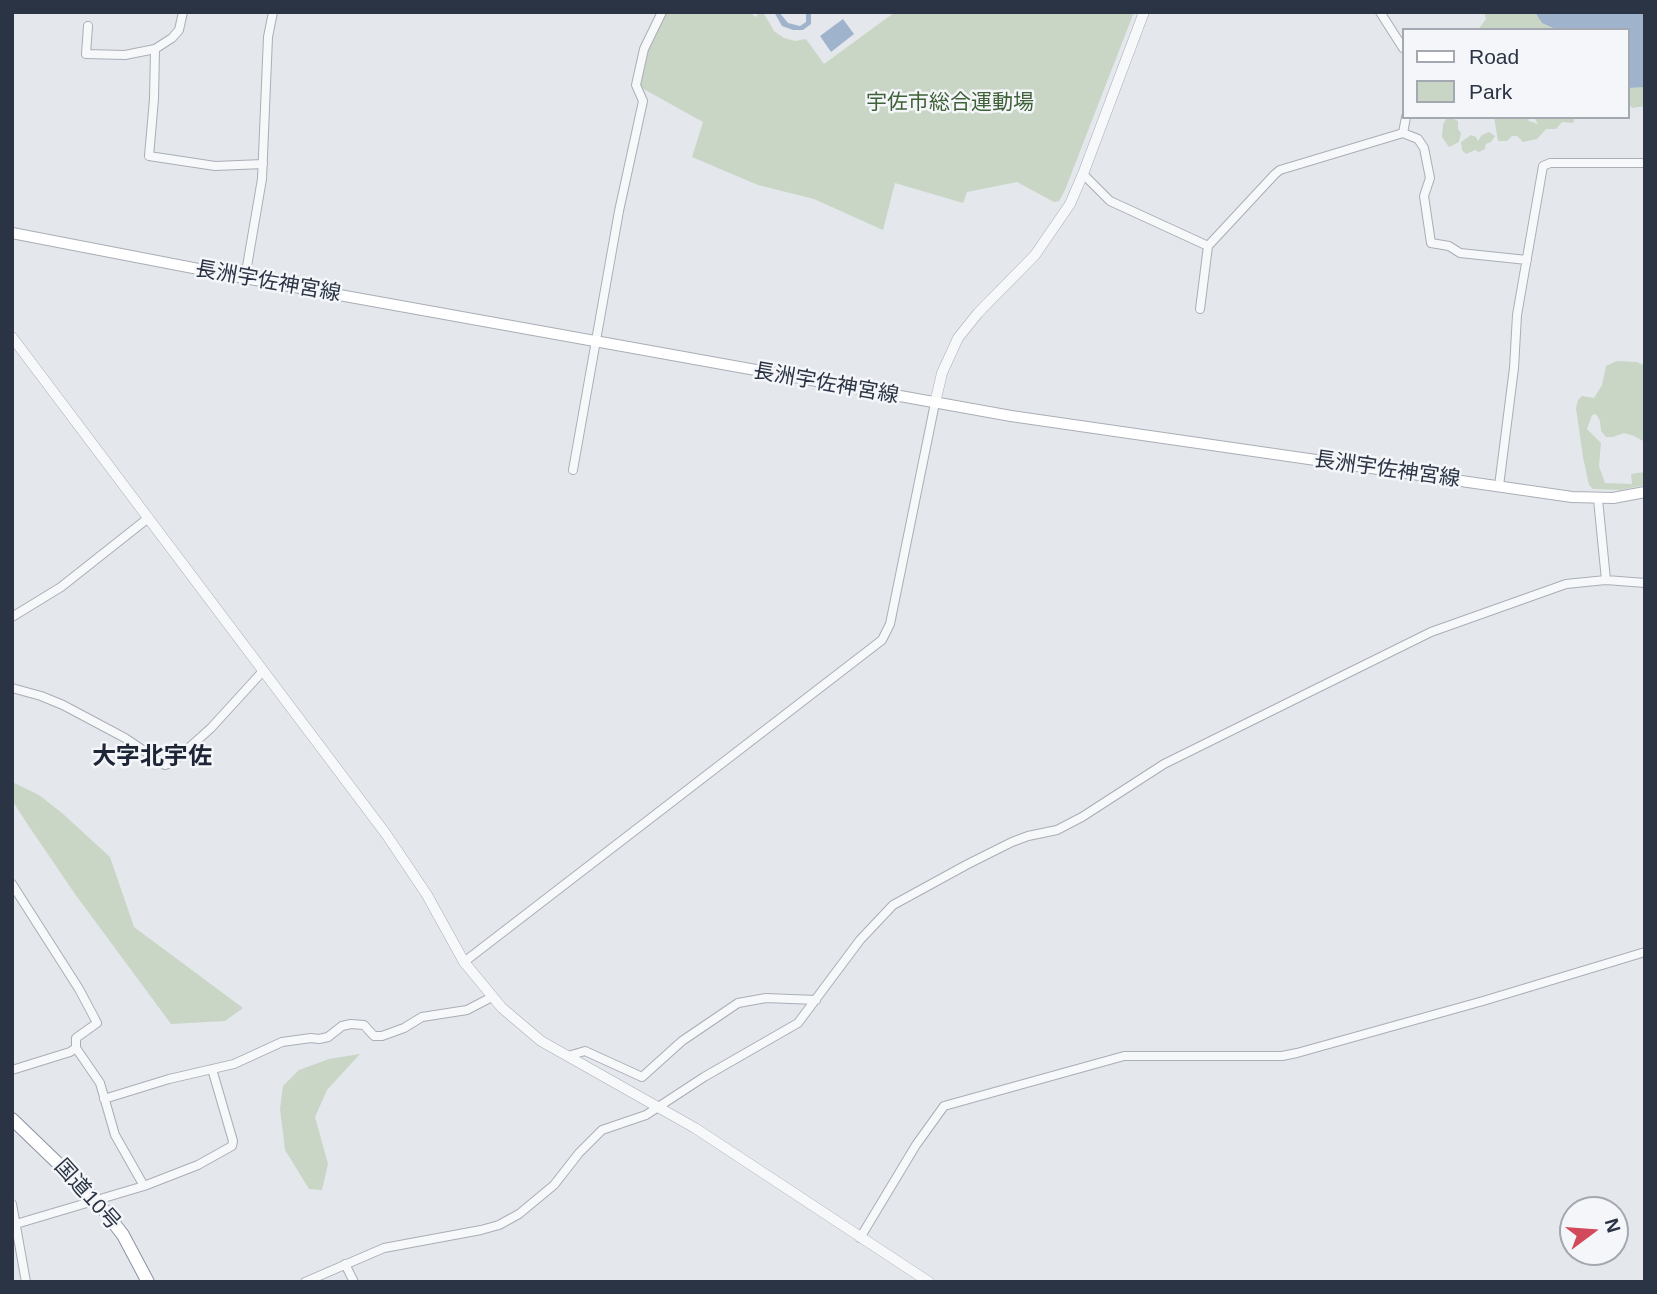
<!DOCTYPE html>
<html>
<head>
<meta charset="utf-8">
<style>
	body { margin:0 }
	#map { position:relative; width:1657px; height:1294px; overflow:hidden; background:#e4e7ec; font-family:Helvetica,sans-serif }
	canvas { display:block }
	.frame { position:absolute; inset:0; border:14px solid #2b3445; pointer-events:none }
	.legend { position:absolute; left:1402px; top:28px; width:228px; height:91px; box-sizing:border-box; background:#f4f6f9; border:2px solid #a4a8b1; margin:0; padding:9px 12px; list-style:none; font-size:21px; color:#2b3445 }
	.legend li { display:flex; align-items:center; gap:14px; height:35px }
	.legend b { width:35px; border:2px solid #a4a8b1 }
	.north { position:absolute; left:1559px; top:1196px; width:70px; height:70px; box-sizing:border-box; background:#f4f6f9; border:2px solid #a4a8b1; border-radius:50%; rotate:74deg; font-size:19px; font-weight:700; line-height:28px; text-align:center; color:#2b3445 }
	.north::after { content:''; display:block; margin:auto; width:24px; height:32px; background:#d1495b; clip-path:polygon(50% 0,100% 100%,50% 72%,0 100%) }
</style>
</head>
<body>
<div id="map">
<canvas width="1657" height="1294"></canvas>
<div class="frame"></div>
<ul class="legend">
<li><b style="height:9px;background:#fff"></b>Road</li>
<li><b style="height:19px;background:#c9d6c5"></b>Park</li>
</ul>
<div class="north">N</div>
</div>
<script>
const c = document.querySelector('canvas').getContext('2d');
c.lineJoin = 'round';
function fill(path, color) { c.fillStyle = color; c.fill(path, 'evenodd'); }
const shape = rows => new Path2D(rows.map(r => 'M' + r).join(''));
function stroke(path, color, width, dash) { c.strokeStyle = color; c.lineWidth = width; c.lineCap = dash ? 'butt' : 'round'; c.setLineDash(dash || []); c.stroke(path); }
function drawText(font, color, halo, rows, align = 'center') {
  c.font = font + ' Helvetica,"Noto Sans JP",sans-serif'; c.lineWidth = 5; c.setLineDash([]); c.textBaseline = 'middle'; c.strokeStyle = halo; c.fillStyle = color; for (const [text, x, y, turn = 0] of rows) {
    c.save(); c.translate(x, y); c.rotate((+turn || 0) * Math.PI / 180); c.textAlign = isNaN(turn) ? turn : align; if (halo) c.strokeText(text, 0, 0); c.fillText(text, 0, 0); c.restore();
  }
}
const green = shape([
	[663,12,749,12,756,17,759,12,763,12,774,31,784,38,795,41,806,39,824,64,895,12,1134,12,1065,190,1059,201,1054,202,1017,182,967,192,963,203,895,183,883,230,814,199,758,185,692,157,703,122,640,87,641,66],
	[1484,12,1544,12,1563,30,1478,30,1486,19],
	[1645,81,1645,106,1633,108,1627,104,1627,82],
	[1494,117,1527,117,1529,121,1538,124,1534,117,1575,117,1573,123,1562,122,1556,129,1546,129,1537,139,1523,142,1517,136,1512,136,1507,141,1498,141],
	[1447,118,1452,118,1458,121,1458,129,1461,133,1459,142,1449,147,1442,137,1443,124],
	[1489,132,1495,136,1491,142,1486,144,1485,149,1479,152,1475,150,1466,154,1462,150,1461,142,1471,135,1476,137,1478,141,1482,135],
	[1617,361,1637,362,1645,366,1645,442,1634,436,1624,433,1613,437,1606,437,1601,431,1600,421,1596,414,1592,415,1587,429,1601,443,1599,466,1605,483,1632,484,1631,474,1645,472,1645,485,1621,490,1593,489,1589,485,1583,457,1576,408,1578,400,1582,396,1594,398,1602,385,1606,366],
	[12,782,39,795,62,813,110,857,134,927,243,1008,225,1021,171,1024,75,894,28,825,12,800],
	[360,1054,327,1090,315,1117,328,1164,322,1190,309,1189,285,1150,280,1109,283,1086,299,1070,329,1059]
]);
const water = shape([
	[774,12,779,12,788,23,800,26,806,22,806,12,811,12,811,24,803,30,793,30,782,26],
	[1535,12,1645,12,1645,87,1627,88,1627,30,1558,30,1542,23],
	[843,19,854,34,831,52,820,36]
]);
const minor = shape([
	[1380,12,1403,48],
	[88,26,86,54,125,55,155,49,172,38,179,30,183,12],
	[155,49,154,99,149,156,215,166,263,164],
	[1403,133,1406,117],
	[1083,174,1110,201,1208,246],
	[245,278,262,179,268,37,273,12],
	[1200,309,1208,246,1275,174,1280,170,1403,133,1418,139,1424,148,1430,178,1424,196,1431,243,1449,246,1460,253,1527,260],
	[573,470,619,211,643,101,636,85,644,49,662,12],
	[1499,486,1514,368,1517,315,1543,166,1550,163,1645,163],
	[1598,499,1606,580],
	[12,617,61,587,147,519],
	[12,688,41,696,63,705,125,738,165,765,173,762,211,728,263,671],
	[12,884,79,989,95,1019,97,1023,76,1038,76,1048,100,1083,115,1135,144,1186],
	[464,962,882,640,890,624,935,403],
	[568,1056,585,1051,642,1077,682,1041,738,1003,766,998,816,1000],
	[12,1070,70,1052,76,1048],
	[104,1099,169,1079,234,1064,282,1042,311,1038,319,1039,328,1037,342,1026,351,1024,364,1025,374,1036,382,1036,404,1028,422,1017,467,1010,492,997],
	[12,1204,26,1282],
	[16,1224,144,1186,198,1165,232,1146,233,1141,212,1069],
	[860,1238,916,1145,944,1106,1124,1056,1282,1056,1297,1053,1483,1001,1645,952],
	[345,1264,354,1282],
	[305,1282,384,1248,481,1230,499,1225,519,1214,554,1185,579,1153,602,1130,646,1115,704,1077,798,1023,860,940,893,905,968,864,1012,842,1028,836,1057,830,1082,817,1164,764,1431,632,1566,584,1606,580,1645,583]
]);
const tertiary = shape([
	[12,337,386,834,427,895,464,962,502,1008,541,1041,695,1128,929,1282],
	[935,403,942,373,958,338,978,313,1035,255,1070,204,1083,174,1144,12]
]);
const secondary = shape([
	[12,233,245,278,1011,416,1572,497,1613,498,1645,492]
]);
const trunk = shape([
	[12,1119,97,1201,123,1235,148,1282]
]);
const parkNames = [
	["宇佐市総合運動場",950,103]
];
const streetNames = [
	["長洲宇佐神宮線",268,282,10],
	["長洲宇佐神宮線",826,384,10],
	["長洲宇佐神宮線",1387,470,8],
	["国道10号",87,1195,48]
];
const quarterNames = [
	["大字北宇佐",152,757]
];
fill(green, '#c9d6c5');
fill(water, '#9fb4cc');
stroke(minor, '#a9aeb7', 10);
stroke(tertiary, '#a9aeb7', 11);
stroke(secondary, '#a9aeb7', 12);
stroke(trunk, '#8b94a3', 14);
stroke(minor, '#f7f8fa', 8);
stroke(tertiary, '#f7f8fa', 10);
stroke(secondary, '#fff', 10);
stroke(trunk, '#fff', 12);
drawText('21px', '#3f6138', '#f4f6f9', parkNames);
drawText('21px', '#2b3445', '#f4f6f9', streetNames);
drawText('bold 24px', '#1d2536', '#f4f6f9', quarterNames);
</script>
</body>
</html>
